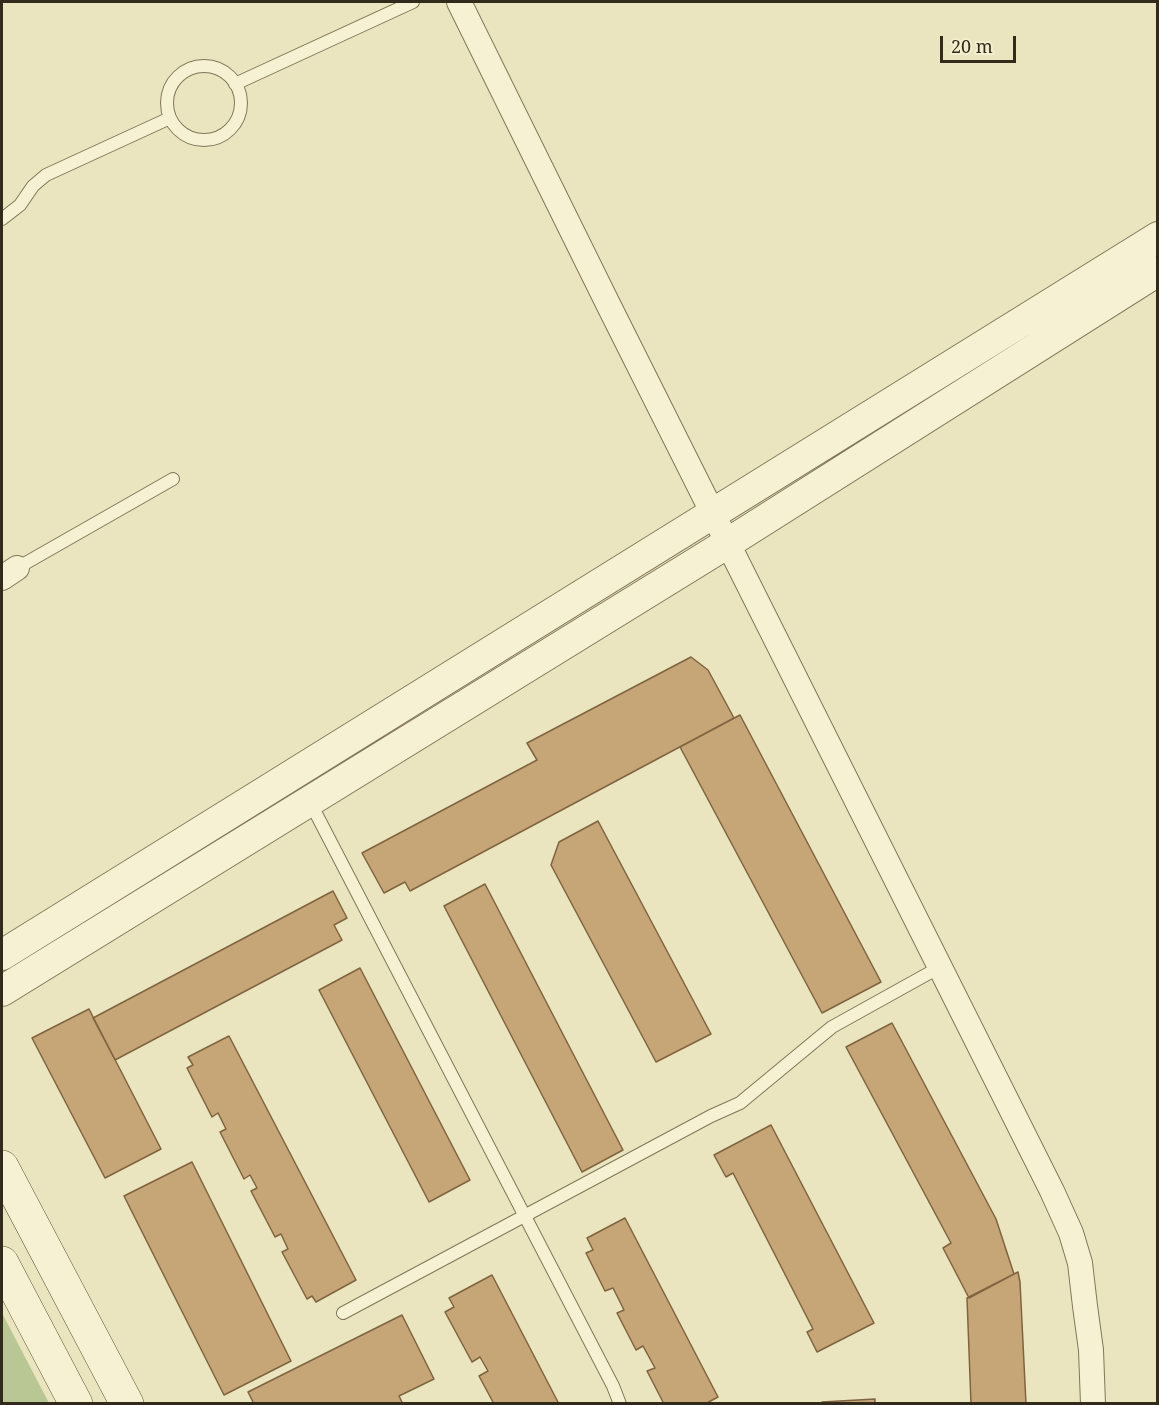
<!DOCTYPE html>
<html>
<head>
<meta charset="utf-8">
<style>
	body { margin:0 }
	#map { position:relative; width:1159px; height:1405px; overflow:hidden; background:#eae5bf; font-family:"Noto Serif",serif }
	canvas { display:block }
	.frame { position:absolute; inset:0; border:3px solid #322b1c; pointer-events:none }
	.scale { position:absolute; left:940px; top:36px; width:76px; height:27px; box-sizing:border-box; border:3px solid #322b1c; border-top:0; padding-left:8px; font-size:18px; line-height:21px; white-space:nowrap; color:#322b1c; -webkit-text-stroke:4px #f2eece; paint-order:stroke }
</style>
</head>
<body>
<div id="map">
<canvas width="1159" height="1405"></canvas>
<div class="frame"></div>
<div class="scale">20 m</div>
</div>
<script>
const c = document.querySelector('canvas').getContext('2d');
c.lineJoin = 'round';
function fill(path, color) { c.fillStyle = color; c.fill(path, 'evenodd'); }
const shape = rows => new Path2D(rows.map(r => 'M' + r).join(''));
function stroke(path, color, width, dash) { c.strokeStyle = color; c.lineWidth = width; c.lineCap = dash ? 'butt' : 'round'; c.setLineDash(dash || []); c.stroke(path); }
const green = shape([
	[2,1313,49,1403,2,1403]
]);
const building = shape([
	[691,657,708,670,734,718,410,891,405,882,384,893,362,853,537,760,527,743,691,657],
	[740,715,881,982,822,1013,680,747,740,715],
	[598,821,711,1034,656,1062,551,865,559,842,598,821],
	[485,884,623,1150,582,1172,444,906,485,884],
	[333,891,347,918,334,925,342,940,115,1060,93,1018,333,891],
	[360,968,470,1180,429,1202,319,990,360,968],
	[89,1009,161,1149,105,1178,32,1038,89,1009],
	[892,1023,996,1219,1014,1274,969,1298,943,1248,951,1243,846,1047,892,1023],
	[229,1036,356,1280,316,1302,312,1296,307,1299,282,1252,288,1249,281,1234,275,1237,251,1191,257,1188,250,1175,244,1179,220,1132,226,1129,218,1113,212,1117,187,1068,193,1065,188,1057,229,1036],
	[771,1125,874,1323,817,1352,807,1332,813,1329,733,1173,726,1177,714,1155,771,1125],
	[192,1162,291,1361,224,1395,124,1196,192,1162],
	[625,1218,718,1397,705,1404,664,1404,647,1371,655,1368,643,1346,636,1350,617,1313,624,1310,613,1288,605,1291,586,1253,593,1250,587,1238,625,1218],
	[1018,1272,1020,1282,1026,1404,971,1404,967,1298,1018,1272],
	[492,1275,559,1404,494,1404,479,1376,488,1371,480,1357,472,1362,445,1312,454,1307,449,1298,492,1275],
	[402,1315,434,1379,399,1396,403,1404,254,1404,248,1392,402,1315],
	[875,1399,875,1404,822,1404,822,1402,875,1399]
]);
const service = shape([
	'167 103a37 37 0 1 1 74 0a37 37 0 1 1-74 0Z',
	[235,84,413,2],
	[2,219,20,205,33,186,46,175,170,118],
	[17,568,173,479],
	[310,802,613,1386,620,1404],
	[343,1313,711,1116,740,1103,832,1027,940,967]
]);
const minor = shape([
	[459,2,608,304,1052,1191,1071,1233,1080,1263,1085,1306,1091,1350,1093,1404],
	[2,578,17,568]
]);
const tertiary = shape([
	[2,955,1158,237],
	[2,991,728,543,1158,271]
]);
const secondary = shape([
	[2,1167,127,1404],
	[2,1263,76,1404]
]);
fill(green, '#b9c794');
fill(building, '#c6a577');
stroke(building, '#7f6440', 1.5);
stroke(service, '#827659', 14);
stroke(minor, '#827659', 26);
stroke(tertiary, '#827659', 32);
stroke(secondary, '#63563c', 34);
stroke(service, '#f6f1d2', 12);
stroke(minor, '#f6f1d2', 24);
stroke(tertiary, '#f6f1d2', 30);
stroke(secondary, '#f6f1d2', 33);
</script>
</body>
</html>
